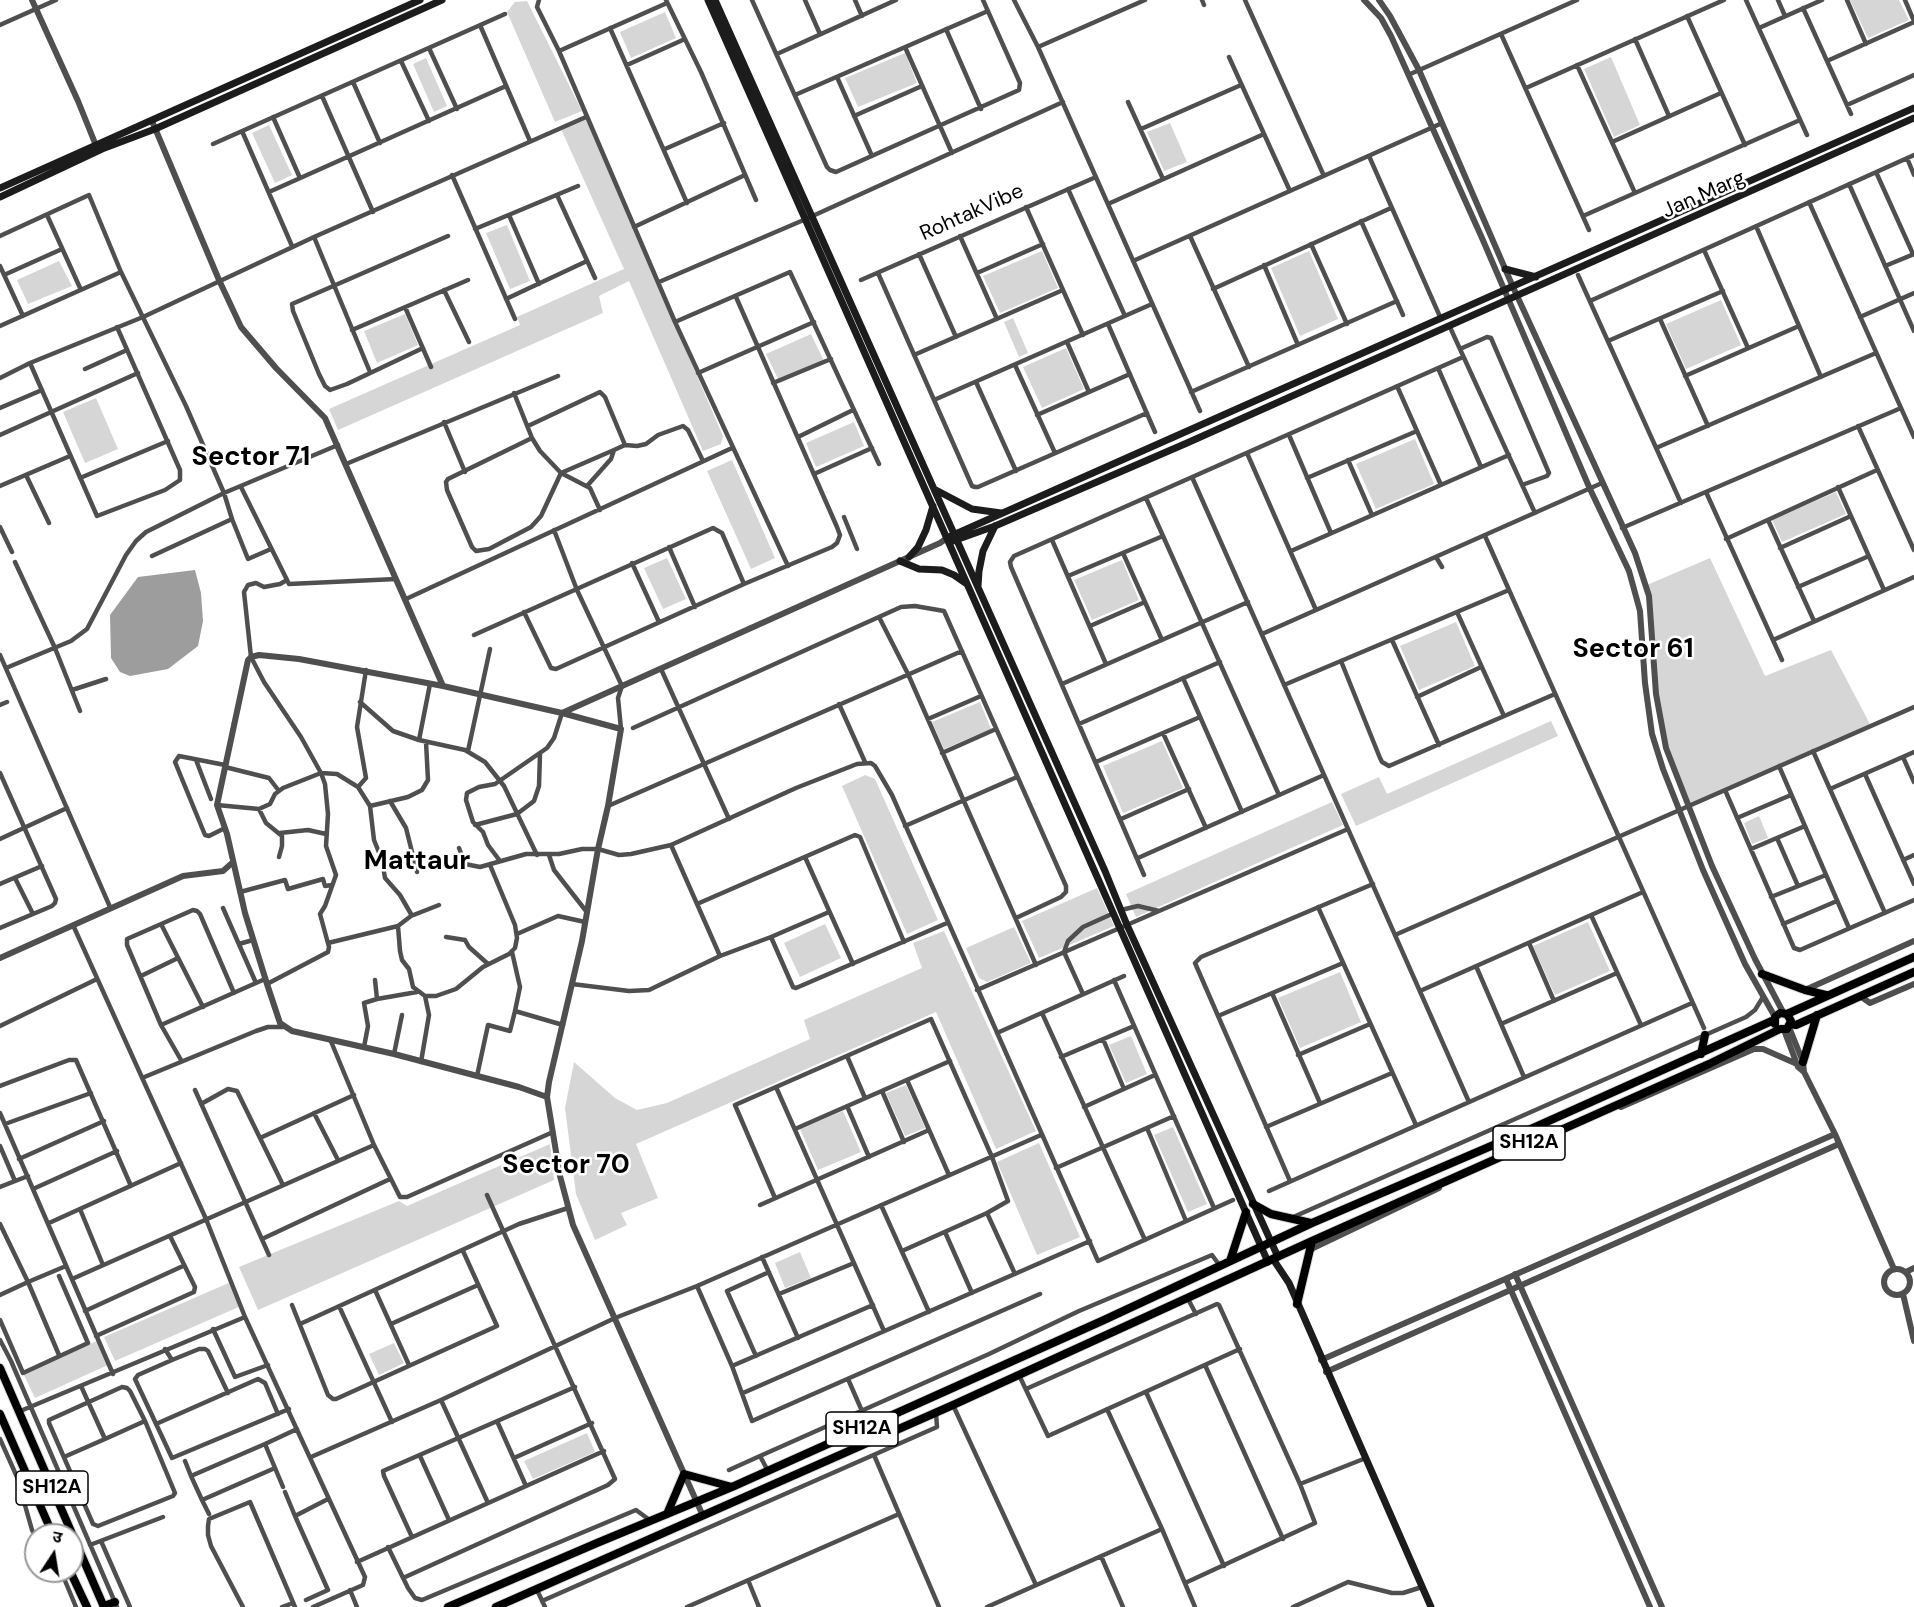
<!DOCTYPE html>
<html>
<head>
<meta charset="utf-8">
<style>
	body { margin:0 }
	#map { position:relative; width:1914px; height:1607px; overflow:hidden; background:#fff; font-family:"DM Sans","Noto Sans Devanagari",sans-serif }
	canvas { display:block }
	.north { position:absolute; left:24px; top:1523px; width:60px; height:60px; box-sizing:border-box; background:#fff; border:2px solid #999; border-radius:50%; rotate:12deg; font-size:16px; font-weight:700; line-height:24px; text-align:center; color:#000 }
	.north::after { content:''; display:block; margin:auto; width:21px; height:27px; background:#000; clip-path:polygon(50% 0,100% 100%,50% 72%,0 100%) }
</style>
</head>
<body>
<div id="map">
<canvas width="1914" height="1607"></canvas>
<div class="north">उ</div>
</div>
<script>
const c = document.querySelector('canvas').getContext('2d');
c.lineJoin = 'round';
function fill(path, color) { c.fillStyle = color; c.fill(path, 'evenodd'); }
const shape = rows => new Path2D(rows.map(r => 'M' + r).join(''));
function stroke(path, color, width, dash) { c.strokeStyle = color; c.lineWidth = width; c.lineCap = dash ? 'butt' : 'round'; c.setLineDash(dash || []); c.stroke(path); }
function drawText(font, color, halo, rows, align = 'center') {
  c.font = font + ' "DM Sans",sans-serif'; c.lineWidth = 5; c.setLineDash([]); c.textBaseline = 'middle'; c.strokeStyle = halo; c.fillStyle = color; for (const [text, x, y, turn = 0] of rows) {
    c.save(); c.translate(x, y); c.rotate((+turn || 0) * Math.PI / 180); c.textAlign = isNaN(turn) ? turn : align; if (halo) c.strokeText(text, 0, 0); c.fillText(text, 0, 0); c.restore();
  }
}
const green = shape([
	[1850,0,1899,0,1909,20,1868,38],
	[527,1,582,111,555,122,507,12,515,2],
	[665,12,676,38,631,58,620,32],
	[905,53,917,83,858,107,845,78],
	[1611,57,1640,125,1614,137,1584,69],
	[426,58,447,106,434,112,413,64],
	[586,119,723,436,721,444,703,451,629,281,599,296,603,313,338,430,329,409,520,325,517,317,624,269,561,129],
	[1170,123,1187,162,1164,171,1147,132],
	[269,125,292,175,275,183,252,133],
	[507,225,530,281,510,289,486,233],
	[1042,251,1058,288,1000,313,983,276],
	[1309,251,1338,319,1300,336,1271,268],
	[59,261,72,286,28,304,17,280],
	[1721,300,1741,345,1686,369,1666,324],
	[405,314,418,345,377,363,364,331],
	[1013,318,1028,353,1019,357,1004,322],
	[811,334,825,363,780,383,766,354],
	[1066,348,1084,389,1042,408,1023,367],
	[96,398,118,449,85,463,63,412],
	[854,422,864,446,816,467,806,443],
	[1415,439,1434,484,1376,509,1356,464],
	[732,460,775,558,751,569,707,471],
	[1836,492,1846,514,1782,542,1772,520],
	[667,558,686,599,663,609,644,568],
	[1710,558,1765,676,1831,650,1871,726,1687,807,1666,748,1656,694,1647,585],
	[1122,560,1139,600,1092,620,1074,580],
	[1456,622,1475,666,1419,690,1400,646],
	[980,702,991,729,944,749,932,722],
	[1551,721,1558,736,1356,826,1341,794,1379,777,1387,794],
	[1162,741,1183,788,1123,813,1103,766],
	[865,775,875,779,938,920,907,934,842,786],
	[1332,802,1343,825,1136,917,1126,894],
	[1759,816,1768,838,1752,844,1744,823],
	[1097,888,1114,926,1039,958,1022,921],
	[1588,922,1610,971,1555,995,1533,946],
	[825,924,841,958,800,977,784,943],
	[1014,927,1031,963,987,982,979,978,966,948],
	[944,931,1036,1131,996,1149,936,1012,636,1144,658,1198,621,1213,627,1225,595,1240,576,1194,565,1108,574,1062,615,1098,637,1110,667,1103,810,1039,804,1020,922,968,913,943],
	[1340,972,1361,1022,1300,1048,1278,998],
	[1131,1036,1147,1074,1126,1083,1109,1045],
	[906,1085,925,1128,905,1136,886,1093],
	[843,1111,861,1152,818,1170,800,1129],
	[1173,1127,1207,1204,1188,1212,1154,1135],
	[1039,1143,1080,1237,1037,1255,997,1162],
	[550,1144,554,1180,258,1310,239,1267,399,1201,407,1206],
	[800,1252,811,1278,785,1288,775,1263],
	[231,1282,241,1306,115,1361,104,1337],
	[97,1341,108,1365,35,1398,23,1373],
	[394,1343,404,1363,379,1375,369,1354],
	[587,1433,595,1452,533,1479,524,1461]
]);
const water = shape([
	[195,570,201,593,203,621,198,646,168,669,130,676,120,672,111,658,110,615,138,577]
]);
const minor = shape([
	[539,0,537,7,559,51,675,322,788,566],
	[666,0,701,72,756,200],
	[752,0,827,167,830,170,836,172,1019,90,1020,83,983,0],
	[805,0,820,34],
	[855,0,862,16],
	[1014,0,1038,47,1200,411],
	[1202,0,1204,5],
	[1245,0,1324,176],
	[1746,0,1807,135],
	[1778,0,1785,16],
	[1847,0,1866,44],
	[1905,0,1914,21],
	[1803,8,1851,114],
	[1687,16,1745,145],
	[0,25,56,0],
	[480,25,530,141],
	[610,28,687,203],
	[1759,28,1822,0],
	[946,29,981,109],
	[1501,34,1589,230],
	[1635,39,1669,116],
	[905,47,952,153],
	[1038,47,1145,0],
	[429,48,457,109],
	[559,51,667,3],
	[777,54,896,0],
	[1229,57,1290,191],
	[401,61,429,121],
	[1827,61,1914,22],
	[627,65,685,39],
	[1577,65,1635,193],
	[1408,75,1577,0],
	[837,77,872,156],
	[353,82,380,143],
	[1526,88,1724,0],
	[795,95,988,11],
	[322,96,373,212],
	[1128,102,1163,179],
	[1847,105,1914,75],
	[854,116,922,86],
	[273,117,300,178],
	[1141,129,1241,85],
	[242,131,292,246],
	[1612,142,1721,93],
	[213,144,505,14],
	[665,149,724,123],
	[1369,156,1441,319],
	[1907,158,1914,175],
	[1876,172,1913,254],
	[452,175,515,319],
	[1849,184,1914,331],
	[1068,189,1125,316],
	[269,192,506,86],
	[557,195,595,278],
	[1809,202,1914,437],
	[1108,204,1264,134],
	[1026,207,1083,335],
	[47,215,81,290],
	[509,215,539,284],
	[1583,216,1800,120],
	[1361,221,1403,315],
	[1756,226,1821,377],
	[634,227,745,175],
	[475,229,578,186],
	[0,236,89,195,121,272,186,406,224,493,232,519,152,556],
	[960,236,997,319],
	[1190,236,1249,367],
	[314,237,370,372],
	[1311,244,1347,324],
	[1704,250,1748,348],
	[919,254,956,337],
	[1133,261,1440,124],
	[1264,265,1298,345],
	[0,266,23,316],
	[1885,266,1914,254],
	[878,273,972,486,975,487,978,487,1147,413],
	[977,273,1043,244],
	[4,275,62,249],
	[1578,275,1681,503],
	[861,280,1096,177],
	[659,282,806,219,1063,102],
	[1213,289,1391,208],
	[444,290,469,342],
	[506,299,587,261],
	[1590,301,1914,155],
	[405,307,431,367],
	[1860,317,1914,293],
	[1660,319,1708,426],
	[675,322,790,272,879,464],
	[1108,324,1155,432],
	[1449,325,1535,513],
	[0,326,121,272],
	[352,330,468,280],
	[1608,341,1723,291],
	[1067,342,1089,392],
	[423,348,347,384,330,390,325,386,319,374,293,311,292,304,448,236],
	[1460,349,1487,337,1491,338,1549,473,1547,476,1522,485],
	[914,355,1063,290],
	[30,363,97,516,165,490,180,480,180,470,117,327],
	[1015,365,1055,453],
	[1438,368,1481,467],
	[85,369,127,350],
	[698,373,814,322],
	[1685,376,1799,326],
	[0,378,30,363,143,317,314,237,586,117],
	[976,382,1016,471],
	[773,383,831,359],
	[1397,386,1441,485],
	[1191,392,1397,301],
	[514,393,532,438,540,451,561,473,590,488,600,510],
	[934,400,1152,304],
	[0,408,42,390],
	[1037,415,1130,374],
	[444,422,465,472],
	[528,426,600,392,605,397,625,445],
	[1858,426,1914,550],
	[0,435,138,373],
	[1289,435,1331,533],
	[798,437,853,410],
	[532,438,448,479,446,482,447,490,472,547,476,551,489,549,531,527,541,516,561,473,614,450,611,459,587,486],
	[1656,448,1876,353],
	[614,450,625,445,637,446,646,444,658,435,683,426,688,430,703,461],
	[1247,453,1316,610],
	[1348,460,1372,515],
	[346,464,558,376],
	[814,474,872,448],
	[26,475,49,523],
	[1192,477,1469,1102],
	[80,478,168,441],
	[1307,478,1417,431],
	[0,486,70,456],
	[241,487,289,584,396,579],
	[1838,487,1884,590],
	[1706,492,1782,660],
	[1146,498,1279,795],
	[844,517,857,549],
	[232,519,248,559,271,549],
	[1768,520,1814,621],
	[0,527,12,552],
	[1622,528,1901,408],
	[554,530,577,590,622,686,618,698,621,729],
	[1485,536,1704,1028],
	[1726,539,1877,470],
	[1052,540,1106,664],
	[669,547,695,607],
	[1780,548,1851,516],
	[1291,551,1509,455],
	[1123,553,1162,640],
	[1436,557,1442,567],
	[15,562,55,648,80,711],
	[632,563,659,622],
	[1068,576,1163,536],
	[1798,587,1869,556],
	[406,599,732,448],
	[524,612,551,668,556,669,744,584,832,547,837,543,840,535,837,527,736,297],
	[1457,612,1504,716],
	[879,617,908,674,1036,965],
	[1090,626,1145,602],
	[1262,634,1602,483],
	[474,635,713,528,722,533,744,584],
	[1392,640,1439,745],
	[1773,640,1914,577],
	[0,655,110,907],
	[1341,661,1380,758,1382,762,1389,766,1555,694],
	[6,668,71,641,87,629,126,555,136,541,146,532,224,493,338,445],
	[661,669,729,819],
	[1183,678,1242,812],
	[1062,684,1248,602],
	[1284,685,1509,590],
	[72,690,106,679],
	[1417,697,1481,667],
	[360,702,393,731,419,740,465,750,485,762,504,786,537,855],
	[839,704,865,762],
	[0,705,7,702],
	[928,719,981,696],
	[1079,724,1220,662],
	[633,728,901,607,915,606,944,611,1066,886,1066,892,1061,897,1016,918],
	[1163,733,1206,828],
	[419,740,430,684],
	[468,751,490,649],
	[1813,751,1885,913],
	[942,753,996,729],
	[1903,757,1914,782],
	[196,760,211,799],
	[1096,762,1200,717],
	[1779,766,1849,928],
	[225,767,269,778,279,791],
	[0,773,56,899,55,903,52,906,0,928],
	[1865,774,1914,884],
	[358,787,366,778,357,727,366,670],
	[1830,789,1914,752],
	[1725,790,1794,948,1800,950,1914,900],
	[390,801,406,828,417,872],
	[217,805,259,809,270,804,275,794,283,788,321,773,337,774,358,787,370,806,374,840,382,860,385,878,400,895,411,914,411,916,398,926,400,951,402,960,409,969,413,987,425,996,436,996,456,989,483,967,509,954,515,948,517,938,515,925,490,865],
	[370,806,408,797,422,790,428,780,426,742],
	[608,806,962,651],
	[259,809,266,823,282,836,282,846,279,857],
	[1737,818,1791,795],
	[1121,819,1189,789],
	[475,825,517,814,534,801,539,786,540,754],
	[905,826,1017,777],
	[225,828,209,836,205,835,175,762,179,756,225,765],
	[280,833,308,830,326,834],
	[1777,838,1798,886],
	[0,839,67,808],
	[671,845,720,956],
	[459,848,465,864,480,867,526,854,559,854,582,849,598,849,619,855,631,854,671,845,796,788,857,764,871,763,875,766,892,795,1098,1261,1233,1200],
	[1751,849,1805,826],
	[549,855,554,870,586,911],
	[805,857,853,964],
	[1138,858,1324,775],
	[1903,860,1914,855],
	[500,861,488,845,483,832,473,822,466,800,467,793,479,787,495,784,547,748,554,738,562,713],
	[1144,875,1011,567,1010,562,1014,556,1463,357],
	[15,878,33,914],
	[0,884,42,866],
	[240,892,285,880,288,889,323,879,325,886,332,885],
	[1771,897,1826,875],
	[697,904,855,835,860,837,904,942],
	[1318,907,1416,1125],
	[223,908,256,983],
	[1121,910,1138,906,1159,911],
	[1591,915,1641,1025],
	[411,916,439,905],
	[161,924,203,1007],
	[1783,924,1837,901],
	[73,925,206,1219,245,1317,365,1577,363,1585,313,1607],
	[517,934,558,916,585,922],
	[1395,935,1914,707],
	[446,937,465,940,469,947,488,964],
	[771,937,793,987,796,988,947,923],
	[328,943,398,926],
	[1529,943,1554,1001],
	[239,944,253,940],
	[512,952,520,987,515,1011],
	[1476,966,1524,1077],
	[141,976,178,958],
	[1114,980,1214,1208],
	[267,984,328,952,329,947,320,914,325,906,336,875,326,846,328,814,325,784,321,773,301,737,264,682,251,657,244,592,248,585,256,583,264,587,280,584,287,580],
	[572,984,629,991,649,990,720,956,771,937,829,912],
	[977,990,1348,829],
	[1420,991,1643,892],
	[1272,993,1320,1103],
	[1083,994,1064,952,1068,941,1083,927,1114,913],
	[377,999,417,992],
	[1042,1013,1145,1240],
	[1218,1016,1343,963],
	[1501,1024,1617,973],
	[161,1025,265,979],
	[0,1026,97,979],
	[997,1033,1124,976],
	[330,1039,374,1145,400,1197,407,1197,553,1132],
	[1103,1039,1124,1089],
	[364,1047,368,1026,364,1003,377,999,375,980],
	[394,1054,402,1015],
	[1298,1055,1370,1024],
	[847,1056,865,1098],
	[1061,1057,1134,1026],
	[181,1060,161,1025,127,945,127,939,193,910,197,911,200,914,234,993],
	[421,1062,429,1015,425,996],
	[477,1076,488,1025,510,1031,515,1011,563,1025],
	[142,1078,256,1031,268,1027,283,1027],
	[907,1080,949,1175],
	[0,1086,69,1060,76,1060,131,1186],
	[776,1087,884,1331],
	[195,1090,269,1255],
	[882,1091,904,1142],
	[201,1104,228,1089,237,1091,283,1185],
	[847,1106,869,1157],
	[1084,1107,1155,1075],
	[0,1113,113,1374],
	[314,1113,338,1160],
	[5,1124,91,1093],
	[1266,1127,1392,1073],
	[1147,1128,1186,1221],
	[795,1129,950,1061],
	[260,1138,354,1095],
	[0,1146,15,1181],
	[19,1159,104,1121],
	[1056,1168,1174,1116],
	[1290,1181,1195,963,1201,957,1373,884],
	[0,1187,28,1176],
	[33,1189,117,1151],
	[1269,1191,1692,1003],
	[775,1198,735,1105,931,1019,992,1157,1008,1201,987,1213,902,1251],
	[760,1205,929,1130],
	[881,1205,929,1312],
	[80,1209,103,1265],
	[987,1213,1015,1274],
	[1291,1218,1746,1017,1755,1010,1763,997],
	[49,1223,181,1163],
	[0,1224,28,1282,66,1266],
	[945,1232,972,1293],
	[262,1239,390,1179],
	[762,1257,798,1338],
	[72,1279,374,1145],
	[697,1286,732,1366,752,1421,1040,1294],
	[375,1290,409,1365],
	[779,1294,854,1263],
	[0,1295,28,1282,59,1355],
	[1188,1299,1196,1314],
	[292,1305,328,1395,333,1399,336,1399,497,1326,463,1251],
	[339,1306,392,1422],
	[85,1311,183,1266],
	[0,1320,23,1373,88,1343,59,1276],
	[300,1324,519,1224,568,1208],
	[391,1324,478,1285],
	[213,1329,235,1377,268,1365],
	[96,1336,194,1292,195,1287,170,1236],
	[0,1340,11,1361,117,1607],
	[165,1349,172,1360,138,1375,135,1379,172,1458,289,1409],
	[756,1356,727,1291,769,1272],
	[172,1360,199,1349,205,1349,208,1351,228,1393],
	[1205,1365,1283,1539],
	[732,1366,873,1305],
	[1019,1375,1048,1436,1240,1349],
	[848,1379,862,1411],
	[122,1387,127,1388,130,1391,145,1421,175,1493,173,1496,98,1526,93,1524,49,1423,49,1420,122,1387],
	[1026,1389,1217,1304,1219,1305,1300,1484,1315,1523,1185,1583],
	[1146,1392,1224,1566],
	[743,1393,1090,1241],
	[441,1400,488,1503],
	[953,1405,1036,1585],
	[1107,1409,1162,1529,1195,1607],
	[18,1412,245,1317],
	[497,1421,526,1486],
	[156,1424,258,1379,265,1383,278,1414],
	[0,1439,17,1477,32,1530,36,1537],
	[105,1439,145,1421],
	[265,1444,191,1476,202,1500,275,1468],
	[874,1455,939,1607],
	[420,1456,449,1520],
	[64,1457,105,1439,81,1386],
	[311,1457,441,1400,615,1318,697,1286,1041,1135],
	[514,1458,592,1423],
	[185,1461,191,1476],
	[729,1470,760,1456],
	[768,1471,760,1456,989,1354,1079,1311,1212,1255,1220,1266],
	[1300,1484,1366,1458],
	[283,1487,265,1444,297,1429],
	[285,1492,295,1516],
	[202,1500,209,1514],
	[412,1537,384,1476,383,1471,575,1387],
	[101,1541,130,1607],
	[90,1545,163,1517],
	[388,1547,408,1588,415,1598,422,1600,636,1510,651,1521],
	[1101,1556,1123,1607],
	[357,1562,604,1451],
	[61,1571,76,1607],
	[403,1578,608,1485,615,1479,487,1195],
	[748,1580,759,1607],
	[350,1590,357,1607],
	[537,1590,545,1607],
	[306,1600,328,1590,295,1516,328,1499],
	[542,1601,937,1427,936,1413],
	[243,1607,211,1546,208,1535,208,1526,209,1519,250,1502,295,1607],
	[282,1607,293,1603],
	[687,1607,899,1514],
	[987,1607,1162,1529],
	[1293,1607,1348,1582,1392,1593,1403,1593,1422,1587]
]);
const tertiary = shape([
	[32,0,78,101,97,148],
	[1364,0,1381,18,1391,36,1482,238,1590,489,1629,571,1640,611,1645,683,1652,734,1663,769,1703,870,1745,964,1775,1017],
	[1379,0,1390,16,1419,70,1513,287,1635,553,1649,596,1656,694,1666,748,1712,866,1755,959,1783,1012],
	[152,121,219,280,241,327,276,368,325,418,443,686,562,713,940,543,947,538],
	[443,686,299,659,259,655,251,657,248,660,217,805,227,834,245,913,267,984,280,1023,292,1031,394,1054,519,1087,547,1097,560,1176,573,1225,703,1516],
	[0,958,183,876,223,871,232,863],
	[1805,990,1914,941],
	[1860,996,1870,1003,1914,984],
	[1789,1027,1803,1062,1804,1072],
	[1784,1030,1798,1067,1804,1072,1835,1134,1894,1269],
	[547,1097,549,1082,582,941,598,849,608,806,620,735,621,729,562,713],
	[1621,1107,1754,1049,1763,1049,1797,1064],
	[1309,1250,1439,1188],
	'1884 1282a13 13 0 1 1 26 0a13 13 0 1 1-26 0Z',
	[1906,1272,1914,1268],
	[1515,1274,1662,1607],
	[1506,1279,1650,1607],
	[1903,1294,1914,1341],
	[1321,1360,1835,1134],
	[1326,1372,1839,1144]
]);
const secondary = shape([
	[708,0,1268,1262],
	[715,0,1105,871,1127,925,1278,1257],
	[0,188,420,0],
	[0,197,102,149,155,129,442,0],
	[1505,269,1536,277],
	[934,489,972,509,1001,513],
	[951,536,1914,108],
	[953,541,995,526,1187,443,1914,118],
	[909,557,918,547,926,530,933,506],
	[900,561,919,569,942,570,954,575,967,584],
	[978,586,979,571,983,551,995,526],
	[1273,1259,1289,1283,1431,1607]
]);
const primary = shape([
	[1762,974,1805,990,1826,995],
	[1775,1024,1775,1017,1780,1013,1787,1014,1914,957],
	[1791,1024,1796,1025,1914,972],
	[1701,1054,1705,1035],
	[1803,1062,1817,1015],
	[1253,1204,1271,1214,1311,1223],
	[1230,1261,1246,1212],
	[1297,1304,1312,1241],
	[0,1368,104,1607],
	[0,1414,53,1535],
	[667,1514,684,1474,732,1487],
	[70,1571,87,1607],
	[104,1606,115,1602],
	[448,1607,597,1543,732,1487,1104,1320,1312,1223,1533,1128,1774,1020],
	[496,1607,953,1405,1312,1241,1709,1064,1780,1029,1787,1029,1791,1021,1787,1014]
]);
const shields = [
	[1529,1143,72],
	[862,1429,72],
	[52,1488,72]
];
const shieldNames = [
	["SH12A",1529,1143],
	["SH12A",862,1429],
	["SH12A",52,1488]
];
const streetNames = [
	["Jan Marg",1704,195,-24],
	["RohtakVibe",972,213,-24]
];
const districtNames = [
	["Sector 71",251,458],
	["Sector 61",1633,650],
	["Mattaur",417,862],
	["Sector 70",566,1166]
];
fill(green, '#d6d6d6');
fill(water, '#9d9d9d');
stroke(primary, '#dbdbdb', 10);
stroke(minor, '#4f4f4f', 4.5);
stroke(tertiary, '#4f4f4f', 6);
stroke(secondary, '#1c1c1c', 7);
stroke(primary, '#000', 8);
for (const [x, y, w] of shields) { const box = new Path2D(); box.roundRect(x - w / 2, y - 17, w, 34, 4.5); c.fillStyle = '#fff'; c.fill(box); stroke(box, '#000', 1.5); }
drawText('bold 20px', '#000', null, shieldNames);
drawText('21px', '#000', '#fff', streetNames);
drawText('bold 27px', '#000', '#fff', districtNames);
</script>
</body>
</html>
